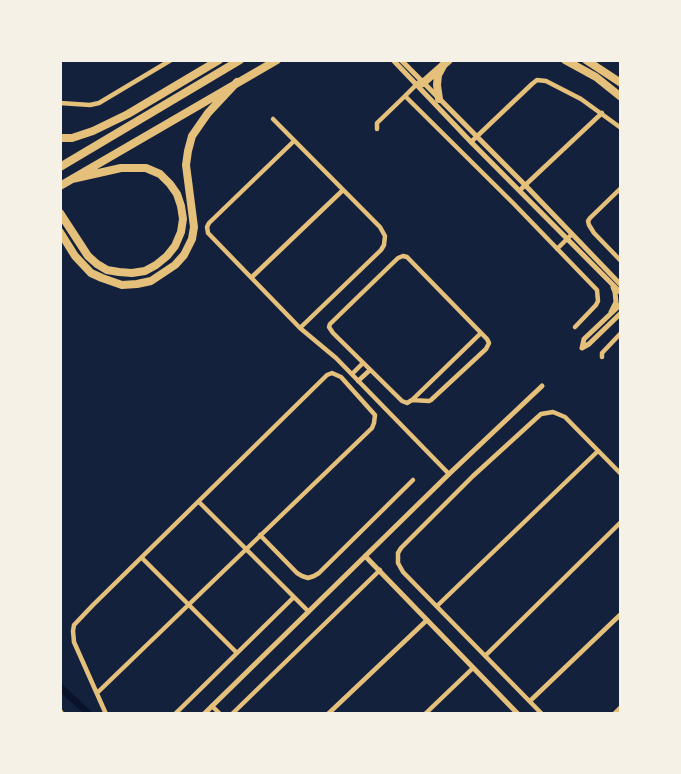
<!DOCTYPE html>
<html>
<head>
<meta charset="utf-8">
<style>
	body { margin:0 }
	#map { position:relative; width:681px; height:774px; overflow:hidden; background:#14213d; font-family:"DejaVu Sans",sans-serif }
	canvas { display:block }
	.frame { position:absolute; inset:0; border:62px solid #f6f1e7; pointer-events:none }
</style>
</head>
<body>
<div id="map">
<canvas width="681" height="774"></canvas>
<div class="frame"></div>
</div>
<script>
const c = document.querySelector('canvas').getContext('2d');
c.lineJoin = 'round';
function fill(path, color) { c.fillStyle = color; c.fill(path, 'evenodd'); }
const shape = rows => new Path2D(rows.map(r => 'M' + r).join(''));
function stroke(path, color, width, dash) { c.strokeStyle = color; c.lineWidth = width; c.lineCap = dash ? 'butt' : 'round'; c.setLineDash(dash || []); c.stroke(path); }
const water = shape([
	[60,682,90,710,93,714,84,714,60,692]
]);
const minor = shape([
	[405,96,421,80],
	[60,103,90,105,99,103,171,60],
	[273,119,380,227,385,236,384,245,381,250,300,328],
	[377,129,377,123,405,96,514,204,597,290,598,301,596,305,575,327],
	[294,141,209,223,207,227,208,233,300,328,336,358,449,474],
	[471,142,532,84,537,80,546,81,581,99,621,128],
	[621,188,590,218,588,221,589,225,594,233,621,261],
	[520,190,602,113],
	[557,249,572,234],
	[403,256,407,257,487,339,489,343,486,349,431,400,429,401,412,400,407,403,402,401,333,333,329,327,330,324,398,258,403,256],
	[252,277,343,190],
	[602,357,602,353,621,333],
	[352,374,363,363],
	[358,381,370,370],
	[412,400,481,333],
	[199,502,308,611],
	[260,535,297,573,302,576,308,578,314,576,319,573,413,480],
	[142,558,237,653],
	[437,606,598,451],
	[485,656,621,522],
	[97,693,372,428,374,423,375,415,341,377,332,373,327,375,93,605,74,625,73,631,74,642,106,714],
	[530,701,621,614],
	[212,706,220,714],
	[175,714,294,597],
	[232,714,380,570],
	[328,714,427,620],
	[425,714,473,668],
	[542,714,403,572,398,563,398,553,401,548,473,476,541,414,553,412,565,417,621,474],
	[614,714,621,707]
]);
const tertiary = shape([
	[393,60,471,142,621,293],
	[401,60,525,185,621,285],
	[611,312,616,302,615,292,613,287],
	[582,348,584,339,621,304],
	[582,348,589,344,621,313],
	[365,556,518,714],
	[60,711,62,714],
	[204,714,449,474,542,386]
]);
const motorway = shape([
	[565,60,596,77,621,97],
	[586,60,621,83],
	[423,83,449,60],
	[439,99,437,85,438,75,444,64],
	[60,138,72,138,93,131,128,114,219,60],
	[60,167,240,60],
	[60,186,277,60],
	[60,213,88,256,97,264,107,270,119,272,132,273,145,271,156,265,167,256,175,246,181,232,183,219,181,206,177,194,170,184,160,174,146,168,121,168,72,179],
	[60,232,75,256,91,273,102,278,122,285,137,284,151,281,175,265,184,255,192,239,194,227,186,165,188,151,192,136,208,113,237,82]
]);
fill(water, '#0b132b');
stroke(minor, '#e5c07b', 4.5);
stroke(tertiary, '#e5c07b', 5);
stroke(motorway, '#e5c07b', 8);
</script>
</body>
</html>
